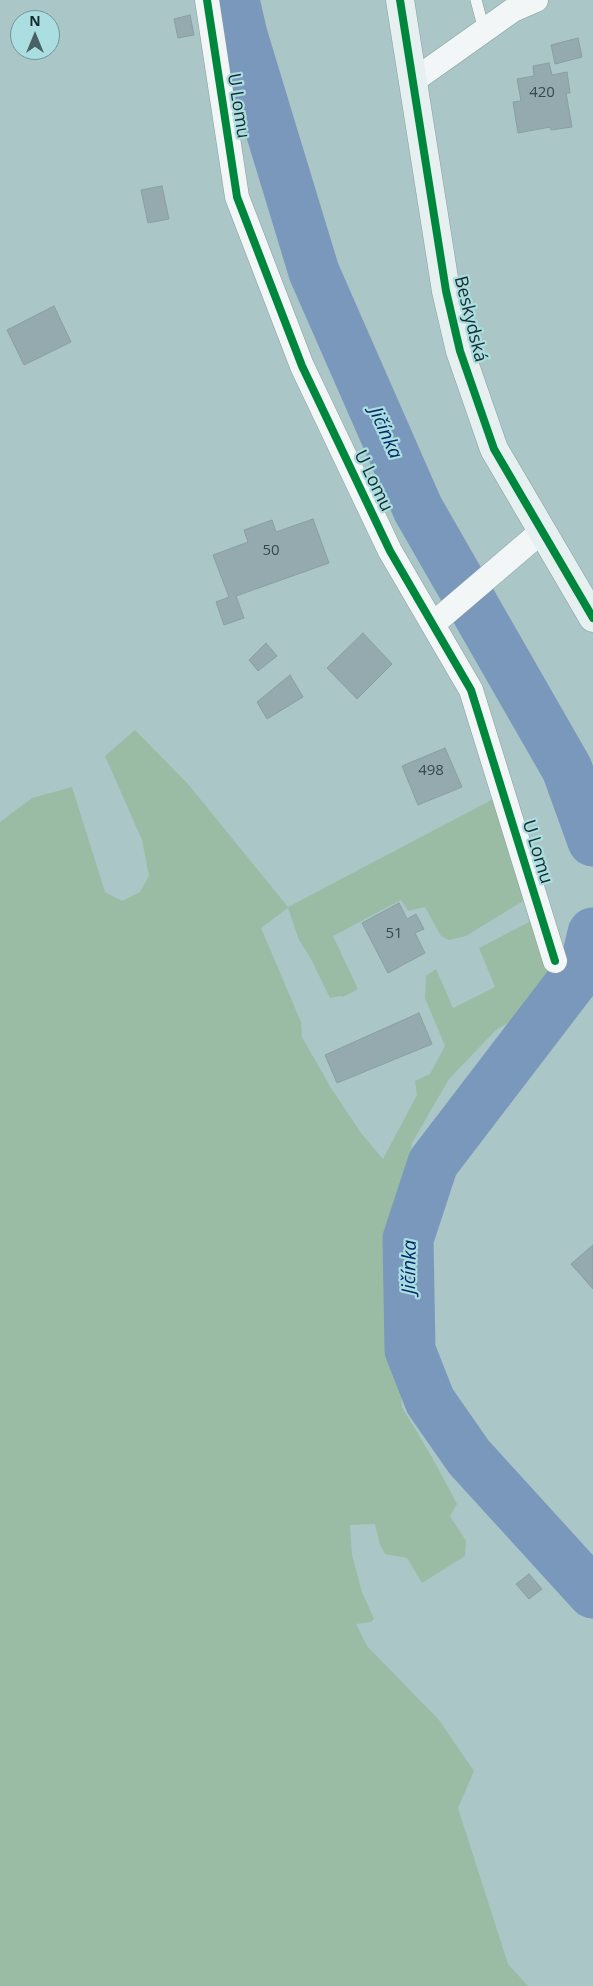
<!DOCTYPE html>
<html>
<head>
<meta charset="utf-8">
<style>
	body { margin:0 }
	#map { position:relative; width:593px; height:1986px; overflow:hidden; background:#aac6c7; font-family:"Open Sans",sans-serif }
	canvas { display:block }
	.north { position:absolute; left:10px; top:10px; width:50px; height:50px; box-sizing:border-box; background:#aadee1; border:1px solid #6e9698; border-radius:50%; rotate:0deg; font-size:14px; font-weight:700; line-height:20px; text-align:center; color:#152a2b }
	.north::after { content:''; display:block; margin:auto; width:18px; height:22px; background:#496162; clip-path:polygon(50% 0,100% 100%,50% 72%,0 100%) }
</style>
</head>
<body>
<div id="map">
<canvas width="593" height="1986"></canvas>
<div class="north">N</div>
</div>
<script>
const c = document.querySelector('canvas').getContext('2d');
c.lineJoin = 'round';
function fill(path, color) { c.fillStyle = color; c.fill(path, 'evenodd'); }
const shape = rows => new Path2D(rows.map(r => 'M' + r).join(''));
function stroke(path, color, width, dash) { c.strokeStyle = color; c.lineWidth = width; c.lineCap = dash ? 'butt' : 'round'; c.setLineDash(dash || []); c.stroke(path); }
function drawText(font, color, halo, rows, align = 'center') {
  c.font = font + ' "Open Sans",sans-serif'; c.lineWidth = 4.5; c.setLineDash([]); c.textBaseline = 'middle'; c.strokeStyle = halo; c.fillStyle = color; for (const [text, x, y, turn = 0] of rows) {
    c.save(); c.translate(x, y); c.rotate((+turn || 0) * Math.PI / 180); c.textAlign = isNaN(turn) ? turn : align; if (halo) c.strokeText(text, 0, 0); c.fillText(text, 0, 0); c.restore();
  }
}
const green = shape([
	[135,730,188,784,288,907,497,797,529,888,523,901,466,936,449,940,441,936,425,907,408,911,401,900,333,936,358,989,343,997,340,996,330,998,311,959,299,940,288,908,261,928,301,1022,302,1037,331,1088,361,1133,383,1159,417,1095,415,1081,430,1074,445,1046,425,998,426,976,436,969,453,1008,495,987,479,948,533,920,555,970,555,987,542,1002,496,1030,449,1079,412,1143,399,1215,396,1321,402,1407,433,1459,457,1504,450,1516,466,1541,465,1556,422,1583,407,1558,385,1554,380,1545,375,1524,350,1525,352,1555,362,1592,374,1619,371,1622,356,1624,367,1646,439,1720,474,1771,458,1808,508,1964,528,1986,0,1986,0,822,32,798,72,787,105,892,122,901,140,892,149,876,142,840,105,756]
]);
const river = shape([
	[234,0,242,35,314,272,418,509,567,769,593,841],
	[593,933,586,963,433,1163,408,1239,410,1350,430,1401,469,1457,593,1593]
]);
const building = shape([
	[190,15,194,35,178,38,174,19,190,15],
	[20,25,20,42,15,27,20,25],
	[578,38,582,57,555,64,551,45,578,38],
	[549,63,552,75,567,72,570,93,566,93,572,127,551,130,550,127,518,133,513,102,521,101,517,79,534,76,533,66,549,63],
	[162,186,169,219,148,223,141,190,162,186],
	[54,306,71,342,24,365,7,330,54,306],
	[313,519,329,563,236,596,244,618,224,625,216,602,229,597,213,555,248,542,244,530,272,520,276,532,313,519],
	[363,633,392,664,357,699,327,668,363,633],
	[266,643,277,656,258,671,249,660,266,643],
	[290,675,303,697,267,719,257,702,290,675],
	[445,748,462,787,418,805,402,766,445,748],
	[399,903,407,919,416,914,424,929,415,933,425,953,388,973,362,923,399,903],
	[419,1013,432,1044,337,1083,325,1055,419,1013],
	[593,1245,593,1289,571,1264,593,1245],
	[529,1574,542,1589,529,1599,516,1584,529,1574]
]);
const lane = shape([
	[476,0,484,30]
]);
const street = shape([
	[207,0,237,197,302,366,390,551,471,690,555,961],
	[413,81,513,10,536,0],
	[433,624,542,531]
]);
const secondary = shape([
	[400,0,446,291,460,351,494,449,593,618]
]);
const cycleway = shape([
	[207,0,237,197,302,366,390,551,471,690,555,961],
	[400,0,446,291,460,351,494,449,593,618]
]);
const numberNames = [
	["420",542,93],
	["50",271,551],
	["498",431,771],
	["51",394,934]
];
const streetNames = [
	["U Lomu",238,106,81],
	["Beskydská",470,319,76],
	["U Lomu",373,481,64],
	["U Lomu",537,852,73]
];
const waterNames = [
	["Jičínka",385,433,66],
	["Jičínka",410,1267,-89]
];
fill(green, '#9bbca4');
stroke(river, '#7a98bc', 51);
fill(building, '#95aaae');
stroke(building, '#899ea2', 1);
stroke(lane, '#889fa0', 12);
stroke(street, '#889fa0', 25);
stroke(secondary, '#889fa0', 29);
stroke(lane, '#f2f6f7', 11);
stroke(street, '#f2f6f7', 24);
stroke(secondary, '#e6f0f1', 28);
stroke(cycleway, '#00873e', 8);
drawText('15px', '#354a4c', null, numberNames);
drawText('18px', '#152a2b', '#aadee1', streetNames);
drawText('italic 19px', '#032765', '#aadee1', waterNames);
</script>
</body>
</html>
